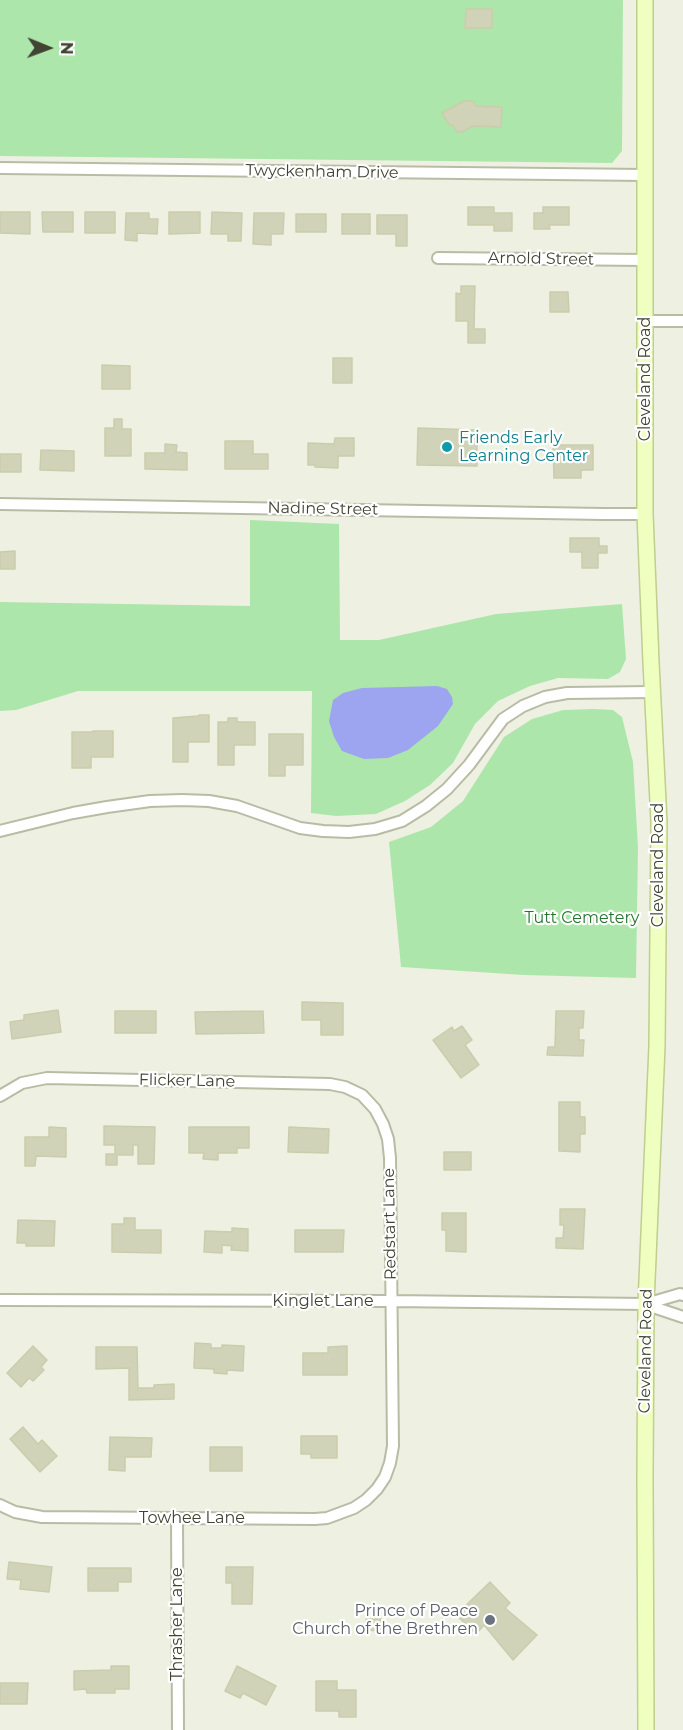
<!DOCTYPE html>
<html>
<head>
<meta charset="utf-8">
<style>
	body { margin:0 }
	#map { position:relative; width:683px; height:1730px; overflow:hidden; background:#eef1e2; font-family:Montserrat,sans-serif }
	canvas { display:block }
	.north { position:absolute; left:18px; top:18px; width:60px; height:60px; -webkit-text-stroke:4px #fff; paint-order:stroke; rotate:91deg; font-size:16px; font-weight:700; line-height:24px; text-align:center; color:#414333 }
	.north::after { content:''; display:block; margin:auto; width:21px; height:27px; background:#414333; clip-path:polygon(50% 0,100% 100%,50% 72%,0 100%) }
</style>
</head>
<body>
<div id="map">
<canvas width="683" height="1730"></canvas>
<div class="north">N</div>
</div>
<script>
const c = document.querySelector('canvas').getContext('2d');
c.lineJoin = 'round';
function fill(path, color) { c.fillStyle = color; c.fill(path, 'evenodd'); }
const shape = rows => new Path2D(rows.map(r => 'M' + r).join(''));
function stroke(path, color, width, dash) { c.strokeStyle = color; c.lineWidth = width; c.lineCap = dash ? 'butt' : 'round'; c.setLineDash(dash || []); c.stroke(path); }
function drawText(font, color, halo, rows, align = 'center') {
  c.font = font + ' Montserrat,sans-serif'; c.lineWidth = 4.5; c.setLineDash([]); c.textBaseline = 'middle'; c.strokeStyle = halo; c.fillStyle = color; for (const [text, x, y, turn = 0] of rows) {
    c.save(); c.translate(x, y); c.rotate((+turn || 0) * Math.PI / 180); c.textAlign = isNaN(turn) ? turn : align; if (halo) c.strokeText(text, 0, 0); c.fillText(text, 0, 0); c.restore();
  }
}
const green = shape([
	[0,0,623,0,622,151,612,163,0,156],
	[250,520,339,524,340,640,379,640,496,614,622,604,626,659,620,672,608,679,558,678,530,686,498,701,475,724,453,763,430,785,405,801,376,814,336,816,311,813,312,691,78,691,16,710,0,711,0,602,250,606],
	[594,709,613,710,622,717,633,762,638,848,636,978,524,975,401,967,389,842,431,827,463,801,504,737,532,719,563,710]
]);
const water = shape([
	[437,686,447,689,452,697,453,704,438,726,408,750,388,758,364,759,342,751,334,737,329,721,333,700,343,693,362,688]
]);
const building = shape([
	[466,9,492,9,492,28,465,28,466,9],
	[464,101,473,101,476,106,502,107,501,127,473,126,462,132,457,132,453,125,449,125,442,113,464,101],
	[468,207,494,207,494,213,512,213,512,231,494,231,494,225,468,225,468,207],
	[543,207,569,207,569,225,549,225,550,229,534,229,534,213,543,213,543,207],
	[0,212,30,212,30,234,0,233,0,212],
	[42,212,73,212,73,232,43,232,42,212],
	[85,212,115,212,115,233,85,233,85,212],
	[169,212,200,212,200,233,169,234,169,212],
	[212,212,242,213,241,241,228,241,228,234,211,234,212,212],
	[126,213,149,213,149,219,158,219,157,234,137,233,137,241,125,240,126,213],
	[254,213,284,213,283,234,271,234,271,245,253,244,254,213],
	[296,214,326,214,326,232,296,232,296,214],
	[342,214,370,214,370,234,342,234,342,214],
	[377,215,407,215,407,246,396,246,396,234,377,234,377,215],
	[461,286,475,286,474,329,485,329,485,343,468,343,468,321,456,321,456,293,461,294,461,286],
	[550,292,568,292,569,312,550,312,550,292],
	[333,358,352,358,352,383,333,383,333,358],
	[102,365,130,366,130,389,102,389,102,365],
	[114,419,122,419,122,429,131,429,131,456,105,456,105,428,114,428,114,419],
	[418,428,477,430,477,466,417,465,418,428],
	[335,438,354,438,354,456,338,456,338,468,315,467,315,465,308,465,308,443,334,444,335,438],
	[225,441,253,441,253,454,268,454,268,469,225,469,225,441],
	[165,444,177,445,176,452,187,453,187,470,145,469,145,453,165,453,165,444],
	[553,445,593,445,593,470,581,470,581,478,554,478,553,445],
	[41,450,74,451,74,471,40,470,41,450],
	[0,454,21,454,21,472,0,472,0,454],
	[570,538,599,538,599,546,607,546,607,553,598,553,598,568,582,568,582,552,570,552,570,538],
	[15,551,15,569,0,569,0,552,15,551],
	[199,715,209,715,209,742,188,742,188,762,173,762,173,718,198,716,199,715],
	[228,718,237,718,237,722,255,722,255,745,234,745,234,765,218,765,218,722,228,722,228,718],
	[93,731,113,731,113,757,91,757,91,768,72,768,72,732,93,732,93,731],
	[269,734,303,734,303,765,285,765,285,776,269,776,269,734],
	[302,1002,343,1003,343,1035,321,1035,321,1020,302,1020,302,1002],
	[58,1010,61,1032,12,1039,10,1022,24,1020,24,1015,58,1010],
	[115,1011,156,1011,156,1033,115,1033,115,1011],
	[263,1011,264,1033,196,1034,195,1012,263,1011],
	[556,1011,584,1011,583,1028,579,1028,579,1040,584,1040,583,1056,547,1055,548,1047,555,1047,556,1011],
	[462,1026,472,1040,465,1045,479,1065,461,1078,433,1040,452,1027,454,1031,462,1026],
	[559,1102,580,1102,580,1117,585,1117,585,1134,580,1134,580,1152,559,1151,559,1102],
	[104,1126,155,1127,154,1164,138,1164,138,1145,133,1145,133,1155,117,1155,117,1165,106,1165,106,1154,115,1154,115,1145,104,1145,104,1126],
	[49,1127,66,1128,66,1157,36,1156,35,1166,25,1166,25,1137,49,1137,49,1127],
	[189,1127,249,1127,249,1148,237,1148,237,1153,218,1153,218,1160,203,1159,204,1153,189,1153,189,1127],
	[289,1127,329,1129,328,1153,288,1152,289,1127],
	[444,1152,471,1152,471,1170,444,1170,444,1152],
	[560,1209,585,1209,583,1249,556,1248,556,1238,563,1238,564,1225,560,1225,560,1209],
	[442,1213,466,1213,466,1252,446,1251,446,1230,442,1230,442,1213],
	[124,1218,135,1218,135,1230,161,1230,161,1253,112,1252,112,1224,124,1224,124,1218],
	[18,1220,55,1221,54,1246,26,1246,26,1243,17,1243,18,1220],
	[232,1228,248,1229,248,1251,231,1250,232,1246,222,1245,222,1253,204,1252,205,1231,232,1232,232,1228],
	[295,1230,344,1230,343,1252,295,1252,295,1230],
	[195,1343,211,1344,211,1348,222,1348,222,1345,244,1346,243,1371,227,1370,227,1374,214,1373,214,1369,194,1368,195,1343],
	[33,1346,47,1360,41,1367,44,1370,33,1381,29,1378,21,1387,7,1373,33,1346],
	[347,1346,347,1375,303,1375,303,1353,328,1353,328,1347,347,1346],
	[96,1347,137,1347,138,1388,154,1388,154,1385,174,1384,174,1399,129,1400,129,1368,96,1369,96,1347],
	[23,1427,38,1444,42,1440,57,1456,40,1472,10,1439,23,1427],
	[301,1436,337,1436,337,1458,311,1458,311,1454,301,1454,301,1436],
	[110,1437,152,1438,151,1457,125,1457,125,1471,109,1470,110,1437],
	[210,1447,242,1447,242,1471,210,1471,210,1447],
	[9,1562,52,1567,49,1592,20,1589,21,1580,7,1579,9,1562],
	[226,1567,253,1567,252,1604,232,1604,232,1583,226,1583,226,1567],
	[88,1568,131,1568,131,1582,118,1582,118,1591,88,1591,88,1568],
	[490,1582,510,1603,505,1608,537,1635,513,1660,484,1625,476,1634,456,1615,490,1582],
	[366,1619,381,1619,381,1631,366,1630,366,1619],
	[111,1666,129,1666,129,1689,115,1689,115,1693,87,1693,86,1689,74,1690,74,1671,111,1670,111,1666],
	[237,1666,276,1686,266,1705,243,1693,240,1698,225,1691,237,1666],
	[316,1681,337,1681,337,1690,356,1690,356,1717,339,1717,339,1711,316,1711,316,1681],
	[0,1683,28,1683,27,1704,0,1704,0,1683]
]);
const minor = shape([
	[0,168,645,175],
	[438,258,645,260],
	[645,321,683,321],
	[0,504,603,514,645,514],
	[0,831,73,813,107,807,150,801,182,800,209,801,237,806,300,828,323,831,349,832,375,829,402,821,426,806,447,789,469,765,503,719,523,706,545,697,567,693,652,692],
	[0,1096,22,1083,47,1078,330,1084,345,1087,362,1095,375,1109,383,1124,388,1139,390,1158,393,1446,390,1463,385,1477,377,1489,366,1500,354,1508,327,1518,315,1519,42,1517,15,1512,0,1505],
	[0,1300,391,1301,646,1304,680,1294,683,1295],
	[647,1305,683,1317],
	[177,1518,178,1730]
]);
const secondary = shape([
	[645,0,645,514,651,662,659,822,657,1046,646,1304,645,1477,646,1730]
]);
const markers = [
	[447,447,6,"#0f9aa8"],
	[490,1620,6,"#6b7280"]
];
const streetNames = [
	["Twyckenham Drive",322,172,1],
	["Arnold Street",541,259,1],
	["Cleveland Road",645,379,-90],
	["Nadine Street",323,509,1],
	["Cleveland Road",658,865,-90],
	["Flicker Lane",187,1081,1],
	["Redstart Lane",390,1224,-91],
	["Kinglet Lane",323,1301],
	["Cleveland Road",646,1351,-89],
	["Towhee Lane",192,1518],
	["Thrasher Lane",177,1624,-90]
];
const cultureNames = [
	["Friends Early",459,438],
	["Learning Center",459,456]
];
const parkNames = [
	["Tutt Cemetery",582,918]
];
const worshipNames = [
	["Prince of Peace",478,1611],
	["Church of the Brethren",478,1629]
];
fill(green, '#ade6aa');
fill(water, '#9da5f0');
fill(building, '#d0d3b8');
stroke(building, '#cacdab', 1.5);
stroke(minor, '#b8bca5', 14);
stroke(secondary, '#c0ce8f', 18);
stroke(minor, '#fff', 10);
stroke(secondary, '#eeffbf', 15);
for (const [x, y, r, color] of markers) { const dot = new Path2D(); dot.arc(x, y, r, 0, 2 * Math.PI); c.fillStyle = color; c.fill(dot); stroke(dot, '#fff', 2); }
drawText('16px', '#414333', '#fff', streetNames);
drawText('16px', '#0d838f', '#fff', cultureNames, 'left');
drawText('16px', '#277430', '#fff', parkNames);
drawText('16px', '#5b616d', '#fff', worshipNames, 'right');
</script>
</body>
</html>
